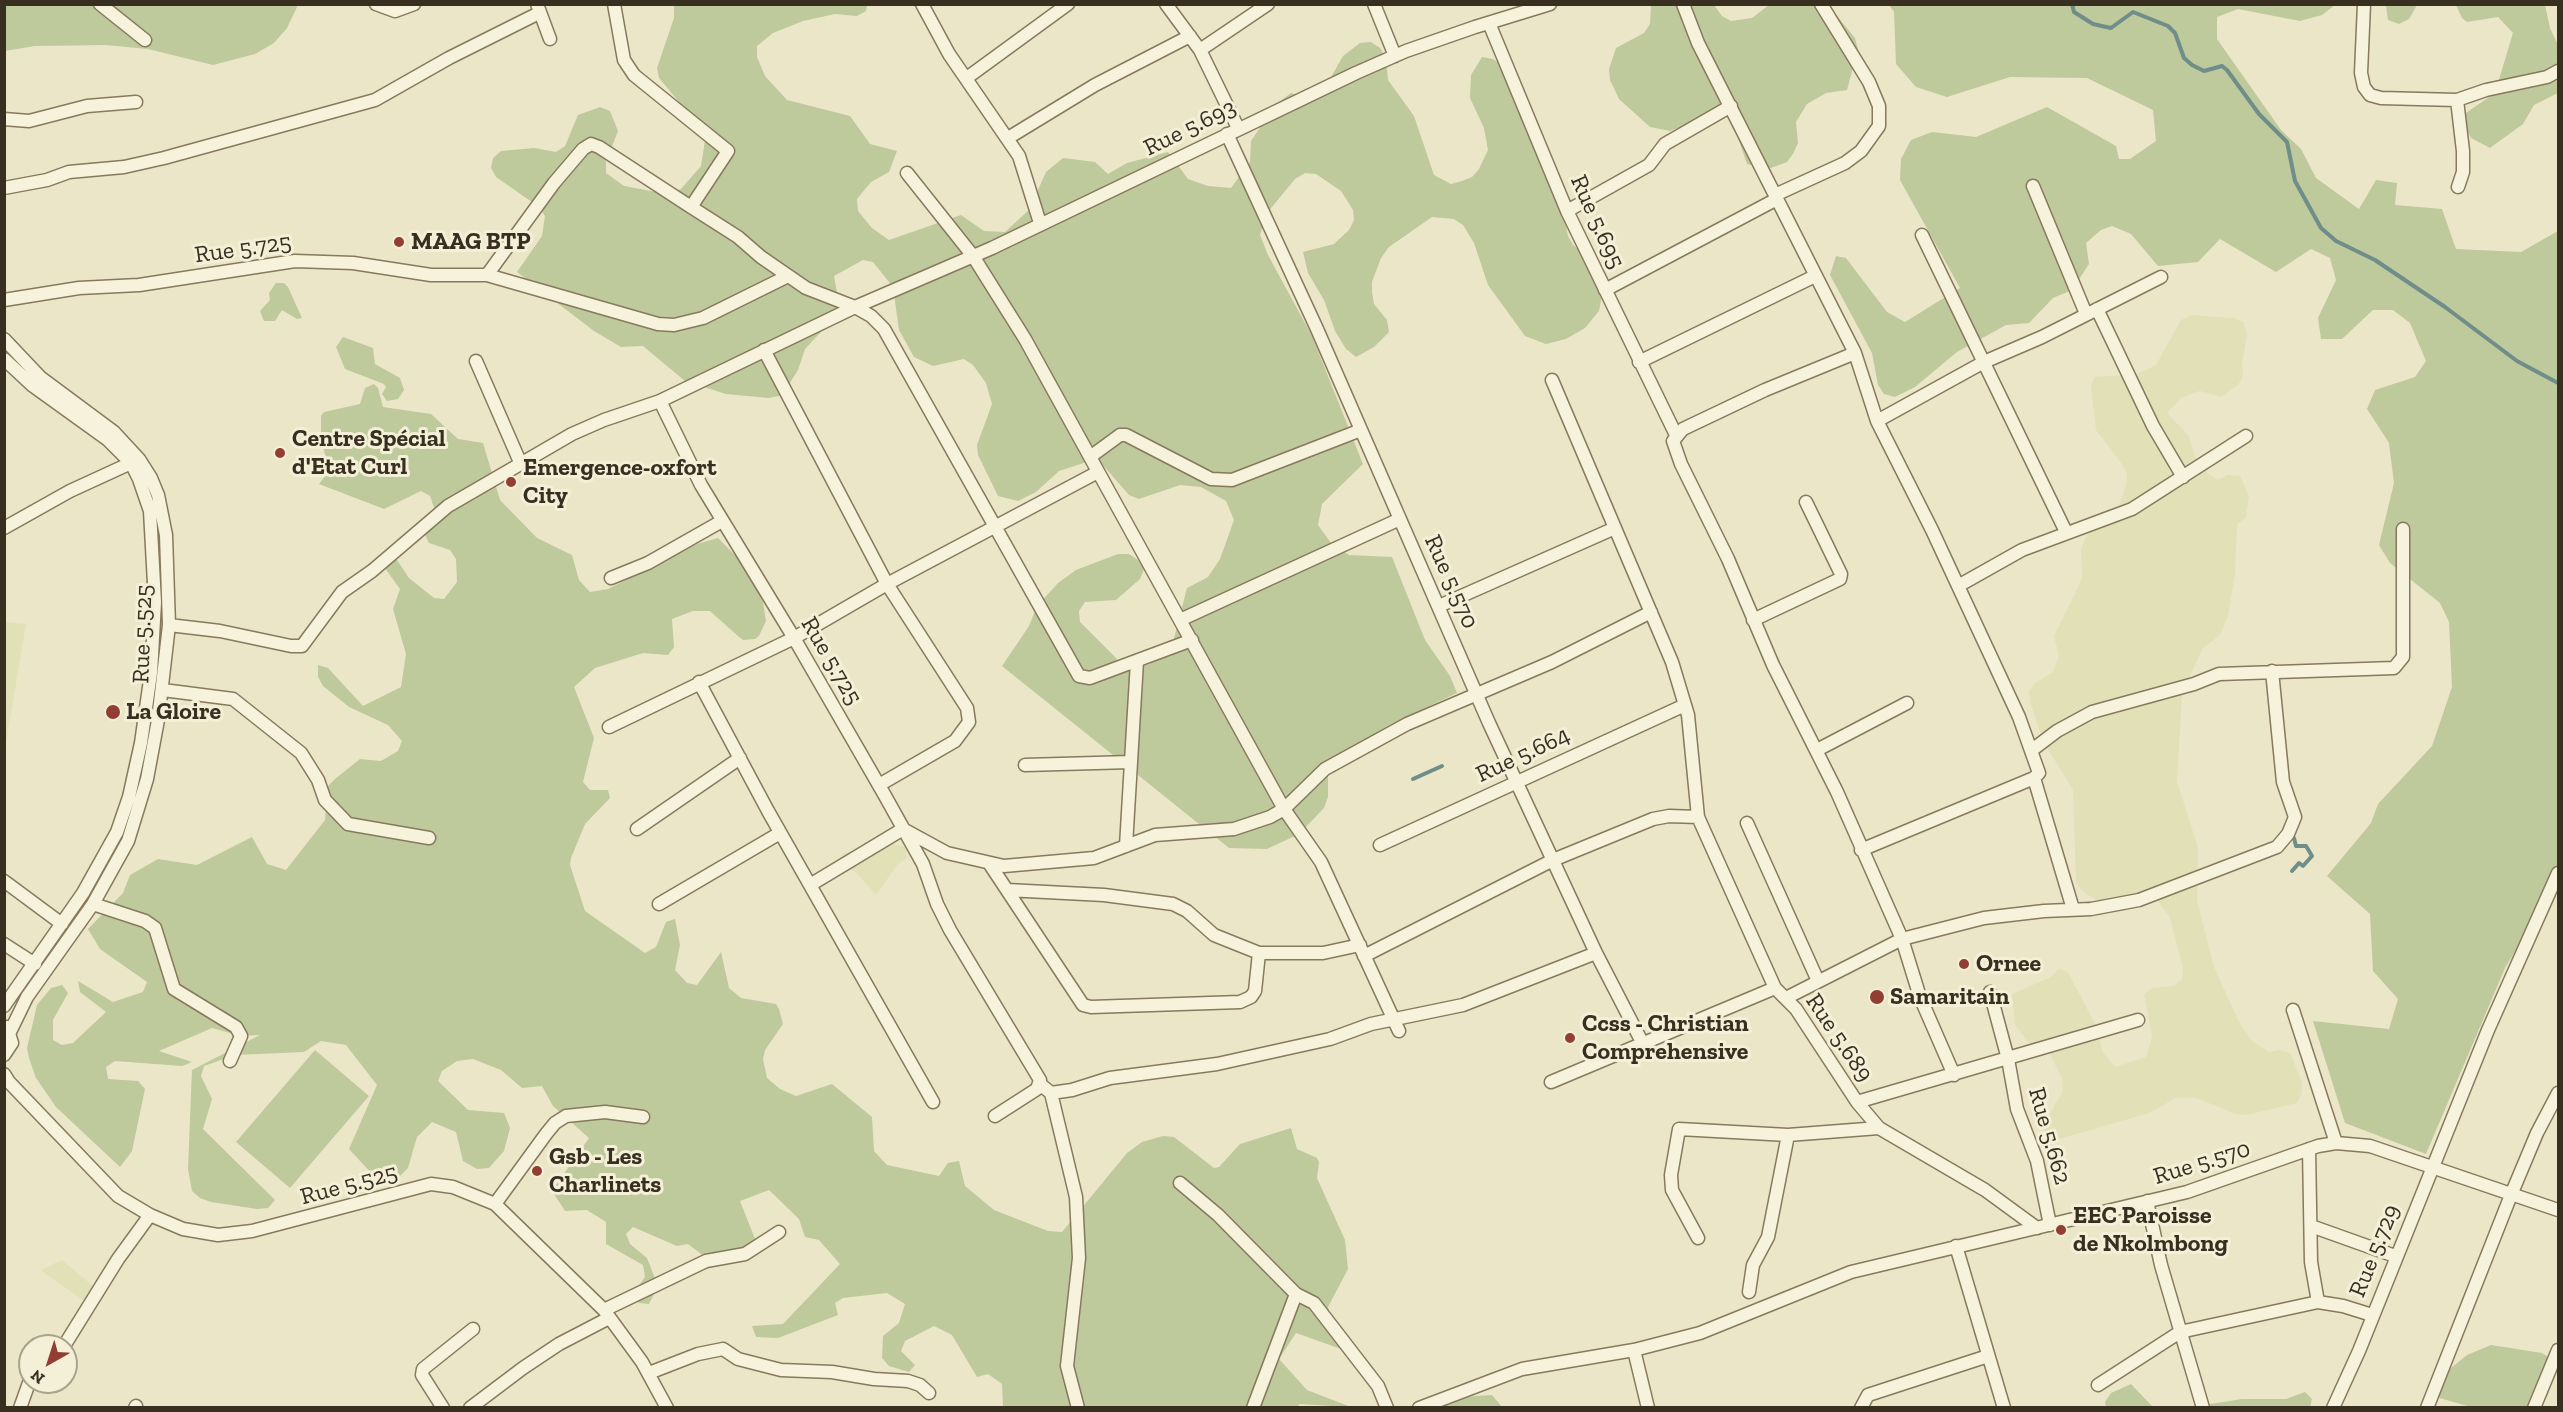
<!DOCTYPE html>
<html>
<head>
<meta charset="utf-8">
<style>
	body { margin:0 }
	#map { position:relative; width:2563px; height:1412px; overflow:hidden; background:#ece6c8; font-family:"Zilla Slab",serif }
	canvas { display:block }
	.frame { position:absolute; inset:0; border:6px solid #382f21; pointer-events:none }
	.north { position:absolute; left:18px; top:1334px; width:60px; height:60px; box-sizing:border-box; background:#f4efd7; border:2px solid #a9a28e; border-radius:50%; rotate:219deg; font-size:16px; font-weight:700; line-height:24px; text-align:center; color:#382f21 }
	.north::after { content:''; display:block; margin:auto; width:21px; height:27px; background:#923e32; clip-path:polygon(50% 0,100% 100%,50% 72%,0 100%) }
</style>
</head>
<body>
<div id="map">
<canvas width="2563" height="1412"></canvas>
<div class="frame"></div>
<div class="north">N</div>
</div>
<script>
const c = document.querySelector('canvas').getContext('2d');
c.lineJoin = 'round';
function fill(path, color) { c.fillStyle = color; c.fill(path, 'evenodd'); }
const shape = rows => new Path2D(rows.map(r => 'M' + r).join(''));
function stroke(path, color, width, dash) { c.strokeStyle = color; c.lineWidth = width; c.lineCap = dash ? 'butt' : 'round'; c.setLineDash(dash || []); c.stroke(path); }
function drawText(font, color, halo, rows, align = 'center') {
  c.font = font + ' "Zilla Slab",serif'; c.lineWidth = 6; c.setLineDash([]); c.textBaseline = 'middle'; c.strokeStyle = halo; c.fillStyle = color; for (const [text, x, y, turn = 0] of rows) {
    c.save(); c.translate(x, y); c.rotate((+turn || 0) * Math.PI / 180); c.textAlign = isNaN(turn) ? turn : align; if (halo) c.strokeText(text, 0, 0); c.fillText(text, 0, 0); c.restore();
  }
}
const farmland = shape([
	[2191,315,2233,318,2243,322,2247,333,2242,365,2243,376,2238,385,2221,397,2200,391,2181,398,2167,413,2189,436,2195,457,2208,474,2218,480,2228,475,2240,476,2249,496,2246,518,2237,524,2235,574,2228,616,2220,635,2203,648,2182,693,2177,781,2198,848,2197,901,2214,967,2239,1022,2251,1040,2269,1052,2280,1050,2290,1053,2302,1082,2302,1093,2297,1103,2246,1115,2236,1114,2196,1098,2176,1098,2149,1113,2056,1140,2047,1136,2043,1126,2063,1091,2062,1079,2048,1050,2028,1042,2015,1025,2012,994,2051,977,2058,969,2068,972,2098,1030,2102,1051,2115,1067,2146,1057,2152,1037,2144,994,2152,988,2174,986,2182,979,2183,968,2170,918,2158,901,2149,895,2099,902,2082,891,2076,882,2073,790,2043,741,2030,702,2029,691,2035,683,2053,672,2059,656,2054,636,2082,579,2081,549,2087,535,2119,506,2126,485,2127,474,2122,464,2096,430,2091,387,2094,377,2137,374,2156,365,2181,320],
	[5,622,26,624,5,750,4,622],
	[890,843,905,847,907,858,897,865,876,895,856,872,840,866,840,858,845,853],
	[62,1260,98,1290,88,1304,41,1270]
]);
const green = shape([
	[1651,4,1714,5,1722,16,1731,21,1752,18,1769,5,1828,5,1855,38,1858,49,1847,90,1826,93,1807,104,1796,122,1798,143,1793,154,1787,162,1768,169,1747,164,1728,109,1670,131,1650,127,1619,99,1610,80,1609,69,1616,48,1644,33,1650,24],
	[5,5,298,5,287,28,274,43,255,54,213,65,148,49,105,45,35,46,5,51],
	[674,5,867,5,866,11,857,16,835,14,803,21,773,33,757,46,757,57,765,76,787,100,850,116,870,144,897,151,889,172,871,182,857,199,858,211,872,228,889,240,961,215,984,231,1005,232,1029,210,1046,172,1063,158,1095,162,1108,174,1127,163,1168,152,1188,179,1208,186,1231,188,1250,162,1251,141,1275,105,1291,93,1313,99,1322,93,1343,56,1360,43,1371,42,1380,48,1386,58,1388,80,1414,116,1434,175,1451,184,1462,181,1472,177,1479,169,1488,150,1484,128,1470,98,1471,75,1482,57,1493,59,1503,66,1555,169,1568,236,1573,245,1592,260,1603,290,1599,311,1585,328,1566,339,1546,344,1525,336,1488,285,1474,243,1463,225,1454,219,1432,217,1389,247,1381,258,1372,282,1372,292,1374,304,1387,320,1389,332,1374,347,1356,357,1346,349,1335,331,1324,300,1308,273,1303,252,1334,244,1349,230,1354,220,1353,210,1341,191,1316,174,1305,173,1295,179,1267,213,1260,235,1268,255,1312,336,1363,464,1322,504,1318,525,1331,543,1349,555,1392,557,1425,640,1450,676,1457,693,1389,725,1336,758,1328,774,1328,797,1324,808,1299,834,1267,849,1229,848,1002,666,1029,626,1037,606,1058,583,1076,570,1118,554,1129,554,1138,560,1144,569,1140,579,1116,600,1085,602,1079,611,1080,622,1119,661,1139,667,1150,664,1173,642,1187,588,1208,577,1220,559,1234,520,1226,501,1201,487,1180,485,1139,499,1129,495,1101,463,1090,461,1059,471,1036,492,1018,501,998,496,978,455,977,445,992,404,986,383,973,365,964,359,933,366,914,357,899,330,893,287,873,262,863,260,834,276,838,298,834,318,805,349,798,370,786,389,779,396,768,398,726,394,685,381,643,346,621,347,594,331,517,272,542,236,545,216,539,207,496,177,491,168,493,158,501,151,534,148,556,152,565,146,578,115,600,107,610,111,618,131,606,162,606,173,624,186,667,194,681,189,701,166,706,134,659,78,657,68,674,18],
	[1889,5,2335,5,2322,15,2300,21,2238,9,2217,17,2217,39,2281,130,2301,149,2316,178,2359,209,2376,180,2397,183,2395,205,2442,209,2456,249,2521,252,2558,231,2558,880,2505,968,2426,1154,2345,1123,2313,1021,2389,1029,2398,999,2373,971,2370,914,2327,876,2371,823,2378,804,2432,746,2452,687,2449,622,2440,603,2390,563,2379,545,2394,483,2389,443,2367,409,2375,390,2415,377,2426,361,2410,323,2393,310,2373,310,2342,339,2321,339,2318,318,2336,280,2330,258,2311,249,2276,272,2220,239,2198,262,2158,266,2131,234,2112,226,2101,230,2086,243,2089,264,2072,290,2053,298,2029,323,2006,325,1957,352,1915,387,1895,397,1884,394,1878,385,1872,353,1830,275,1836,256,1846,258,1887,312,1905,322,1960,288,1900,180,1901,159,1911,140,1932,132,1976,137,2047,107,2116,146,2119,159,2130,159,2156,141,2153,110,2087,78,2010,77,1947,97,1916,87,1896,64,1894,12],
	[2386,5,2386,4,2417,5,2409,19,2399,24,2388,20],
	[2456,5,2545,5,2550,28,2558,45,2558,93,2534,105,2523,124,2490,148,2471,138,2460,117,2495,93,2513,33,2498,17,2467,22,2462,18],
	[276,283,284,283,288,287,302,318,297,319,282,310,275,321,264,321,260,311,270,300,269,293],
	[343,337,373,348,375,364,400,378,404,390,398,399,387,401,382,394,386,387,384,384,345,369,336,347],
	[374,384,378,388,383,407,431,414,458,439,483,443,500,500,537,538,572,555,579,580,590,592,608,589,697,544,718,538,744,564,763,602,766,621,759,636,755,639,743,640,739,637,710,611,693,611,672,619,674,647,668,655,643,653,595,668,574,687,594,738,583,782,590,790,608,790,610,798,585,824,571,858,570,865,585,911,645,953,656,947,666,922,675,919,680,945,675,970,687,983,697,985,721,952,729,988,741,998,776,1004,779,1009,783,1024,765,1050,763,1059,767,1078,780,1089,796,1096,832,1084,872,1117,874,1151,887,1165,939,1176,948,1163,959,1161,965,1186,994,1210,1048,1231,1062,1232,1127,1153,1142,1142,1163,1136,1174,1137,1214,1168,1219,1167,1240,1144,1291,1128,1297,1149,1317,1158,1319,1162,1317,1178,1345,1240,1348,1269,1328,1307,1341,1349,1296,1333,1279,1359,1307,1390,1351,1407,1299,1404,1298,1408,1003,1407,1002,1384,988,1374,977,1377,952,1335,934,1326,905,1341,901,1351,915,1365,909,1372,889,1366,882,1358,883,1336,899,1323,905,1304,887,1293,843,1298,835,1303,838,1315,778,1338,756,1337,752,1326,783,1324,840,1264,819,1240,805,1237,799,1219,769,1190,740,1201,755,1239,738,1252,705,1257,688,1244,677,1246,633,1227,626,1234,630,1244,647,1258,658,1286,649,1304,639,1303,633,1294,645,1277,643,1265,606,1244,606,1222,587,1210,565,1211,552,1191,589,1138,553,1106,542,1086,522,1088,501,1070,473,1059,457,1061,442,1071,438,1081,468,1110,504,1113,510,1128,504,1151,489,1168,477,1169,463,1161,456,1132,432,1122,417,1137,408,1168,400,1176,390,1180,374,1176,349,1149,377,1085,346,1045,321,1041,304,1052,235,1055,204,1066,201,1076,212,1099,203,1129,275,1200,268,1208,257,1209,211,1202,200,1198,192,1191,188,1169,192,1070,260,1035,241,1036,212,1028,159,1051,192,1062,182,1066,115,1061,106,1067,108,1079,138,1081,145,1089,132,1151,120,1167,56,1107,36,1078,29,1058,27,1048,37,1005,51,988,62,985,68,993,53,1020,53,1040,62,1045,73,1043,106,1012,80,992,78,981,113,1002,143,992,147,982,100,949,88,929,123,893,130,875,158,859,197,865,252,837,267,864,286,870,325,820,328,786,335,779,360,759,381,761,398,751,402,741,388,725,349,707,323,686,318,677,318,665,328,668,363,706,401,687,406,654,393,609,400,589,382,564,390,557,397,560,409,578,434,598,444,599,457,582,456,559,450,550,429,543,424,533,437,516,430,496,421,491,384,509,319,484,329,471,321,438,321,416,324,412,360,404,365,388],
	[315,1050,369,1096,290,1188,236,1142],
	[2491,1345,2542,1353,2548,1357,2527,1407,2471,1407,2436,1397,2446,1372,2467,1355],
	[2131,1384,2153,1407,2106,1407,2105,1402,2111,1393],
	[2305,1392,2312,1399,2310,1407,2185,1408,2242,1399,2286,1399],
	[1492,1395,1502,1407,1442,1408,1460,1397]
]);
const stream = shape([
	[2072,4,2074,12,2093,24,2111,28,2133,12,2168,26,2175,33,2184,58,2192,65,2204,71,2222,66,2227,70,2259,114,2287,142,2295,181,2321,228,2336,241,2375,260,2445,307,2517,361,2558,383],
	[1413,779,1442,766],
	[2288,838,2294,838,2296,846,2306,846,2312,856,2303,866,2299,863,2292,871]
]);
const minor = shape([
	[100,4,145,40],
	[376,4,395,11,414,4],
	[537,4,550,39],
	[922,4,949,54,1019,156,1040,223],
	[1166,4,1200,50,1238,128],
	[1374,4,1395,56],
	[1683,4,1698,43,1855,353,1877,421,1932,530,2019,717,2039,773,2034,778,1861,850],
	[2364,4,2361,73,2364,87,2370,95,2381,98,2457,100,2486,90,2547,77,2558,71],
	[1489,23,1567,211,1676,435],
	[1200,50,1268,4],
	[968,77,1068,4],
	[2457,100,2463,151,2463,172,2458,187],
	[4,119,29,121,87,106,136,102],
	[1227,134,1317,329,1489,723,1596,953,1643,1044],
	[1008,138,1095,85,1190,36],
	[907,173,973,256,1025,339,1284,809,1321,862,1399,1031],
	[2033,186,2086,314],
	[4,188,47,180,69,172,124,167,164,158,375,100,449,58,539,13],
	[1775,195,1845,163,1861,151,1879,126,1879,106,1869,82,1821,4],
	[691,207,738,237,761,257,806,288,855,307,871,316,884,329,1079,676,1090,678,1192,640],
	[1567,211,1649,165,1665,144,1731,106],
	[1922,235,2066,532],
	[487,275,658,324,674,325,703,318,788,276],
	[1605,290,1777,199],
	[4,300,79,288,139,285,295,261,353,263,431,275,487,275,554,183,583,149,591,144,599,147,691,207,728,151,634,75,624,60,614,4],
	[2097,309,2153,426,2183,477],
	[4,339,40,377,114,432,139,459,151,478,158,495,166,535,169,625,158,720,147,779,128,841,93,904,27,997,10,1032],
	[764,350,887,584,967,708,969,722,955,741,879,785],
	[1855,353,1765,390,1683,429,1673,441,1681,464,1728,559,1773,665,1837,792,1902,939,1920,997,1954,1075],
	[4,359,33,386,108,440,131,463,139,479,150,511,155,602,151,673,141,743,129,797,117,832,83,893,4,1006],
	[476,361,520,462],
	[1639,362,1815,276],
	[1552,380,1672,662,1688,715,1698,817,1775,988],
	[1877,421,1984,362,2042,337,2161,277],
	[1090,457,1120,435,1126,435,1211,479,1232,480,1361,430],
	[4,528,70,491,131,463],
	[611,578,648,563,722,521],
	[1958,586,2022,550,2132,509,2246,436],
	[1439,606,1615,528],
	[1180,620,1400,519],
	[1753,620,1840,579,1841,574,1806,502],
	[169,625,220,631,291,646,302,646,342,592,372,571,448,506,572,434,604,420,660,401],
	[699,682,768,811,933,1102],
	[163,690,233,699,301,753,318,780,325,800,348,824,429,838],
	[609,727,794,638,887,584,1098,472],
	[1817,750,1907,703],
	[2032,750,2057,731,2092,712,2194,684,2219,674,2394,668,2403,657,2403,529],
	[1025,765,1131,762],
	[2034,778,2073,909],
	[1747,823,1818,981],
	[637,829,740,758],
	[1380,845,1685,705],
	[1126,846,1137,661],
	[989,863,1083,1005,1091,1007,1240,1002,1251,997,1255,991,1259,953],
	[4,881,62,924],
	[810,885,903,829,947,853,1004,866,1094,858,1155,835,1234,829,1270,817,1284,809,1325,769,1407,724,1552,662,1651,612],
	[1007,890,1104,895,1173,904,1187,911,1214,935,1259,953,1323,953,1360,945],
	[93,904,145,921,155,928,174,989,236,1027,241,1036,230,1061],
	[659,904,780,833],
	[4,944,35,964],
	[1364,956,1553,860,1653,819,1669,816,1698,817],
	[1990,992,2008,1059,2017,1109,2037,1161,2050,1225],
	[1786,998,1902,939,1984,918,2044,911,2091,909,2139,900,2277,847,2288,834,2295,817,2283,782,2272,671],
	[2293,1010,2336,1143],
	[4,1055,12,1043,7,1027],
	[4,1074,9,1082,118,1196,150,1215,183,1229,218,1235,252,1231,431,1184,453,1187,495,1204,604,1310,642,1362,667,1408],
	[1551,1082,1775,988,1796,1009,1857,1102,1879,1128,1985,1190,2037,1228],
	[1040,1084,1051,1093,1072,1090,1110,1078,1217,1064,1330,1039,1371,1024,1463,1005,1596,953],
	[1051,1093,1076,1197,1079,1258,1067,1366,1078,1408],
	[1857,1102,2138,1020],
	[995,1116,1037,1089,1040,1080,950,930,937,904,923,864,884,794,794,638,701,485,660,401,855,307,992,248,1356,73,1406,51,1475,27,1550,4],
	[2309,1149,2311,1262,2318,1302,2343,1306,2372,1315],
	[1180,1183,1218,1215,1296,1294,1314,1303,1378,1386,1387,1408],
	[2147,1201,2161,1265,2203,1408],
	[495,1204,546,1134,555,1123,566,1116,605,1112,643,1117],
	[2311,1226,2395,1256],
	[1698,1238,1672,1190,1671,1175,1679,1129,1788,1135,1879,1128],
	[1956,1246,2004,1408],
	[1749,1292,1753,1265,1768,1237,1788,1135],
	[604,1310,706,1261,745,1254,779,1232],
	[64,1346,118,1259,150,1215],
	[1634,1350,1648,1408],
	[649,1373,698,1354,723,1349,738,1359,781,1370,832,1372,874,1379,908,1381,920,1385,929,1393],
	[2098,1385,2180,1332,2318,1302],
	[20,1408,30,1380],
	[135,1408,136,1406],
	[443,1408,422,1375,423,1369,473,1329],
	[470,1408,523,1368,559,1344,609,1318],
	[1253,1408,1296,1294],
	[1419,1408,1522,1369,1634,1350,1700,1333,1851,1272,2187,1192,2318,1146,2336,1143,2370,1146,2558,1210],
	[1861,1408,1868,1395,1988,1356],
	[2333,1408,2359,1351,2488,1030,2558,873],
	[2427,1408,2511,1195,2537,1133,2558,1093],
	[2534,1408,2558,1350]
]);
const markers = [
	[399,242,6,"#923e32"],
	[280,453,6,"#923e32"],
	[511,482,6,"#923e32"],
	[113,712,8,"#923e32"],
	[1964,964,6,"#923e32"],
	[1877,997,8,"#923e32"],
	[1570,1038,6,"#923e32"],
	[537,1171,6,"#923e32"],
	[2061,1230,6,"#923e32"]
];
const streetNames = [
	["Rue 5.693",1190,128,-26],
	["Rue 5.695",1597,222,66],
	["Rue 5.725",243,249,-8],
	["Rue 5.570",1451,582,66],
	["Rue 5.525",143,634,-88],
	["Rue 5.725",831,661,60],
	["Rue 5.664",1523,755,-25],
	["Rue 5.689",1839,1038,56],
	["Rue 5.662",2049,1136,74],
	["Rue 5.570",2202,1163,-17],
	["Rue 5.525",349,1185,-15],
	["Rue 5.729",2375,1251,-68]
];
const poiNames = [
	["MAAG BTP",411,242],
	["Centre Spécial",292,439],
	["d'Etat Curl",292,467],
	["Emergence-oxfort",523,468],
	["City",523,496],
	["La Gloire",126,712],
	["Ornee",1976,964],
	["Samaritain",1890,997],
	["Ccss - Christian",1582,1024],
	["Comprehensive",1582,1052],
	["Gsb - Les",549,1157],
	["Charlinets",549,1185],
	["EEC Paroisse",2073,1216],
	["de Nkolmbong",2073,1244]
];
fill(farmland, '#e1e0b6');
fill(green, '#bec99c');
stroke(stream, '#6f8e8a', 4);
stroke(minor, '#86795e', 15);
stroke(minor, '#f7f2db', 12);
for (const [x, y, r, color] of markers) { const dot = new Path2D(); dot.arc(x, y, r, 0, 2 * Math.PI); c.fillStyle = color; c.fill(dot); stroke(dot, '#f4efd7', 2); }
drawText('24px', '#382f21', '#f4efd7', streetNames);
drawText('bold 24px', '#382f21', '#f4efd7', poiNames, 'left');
</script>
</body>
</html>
